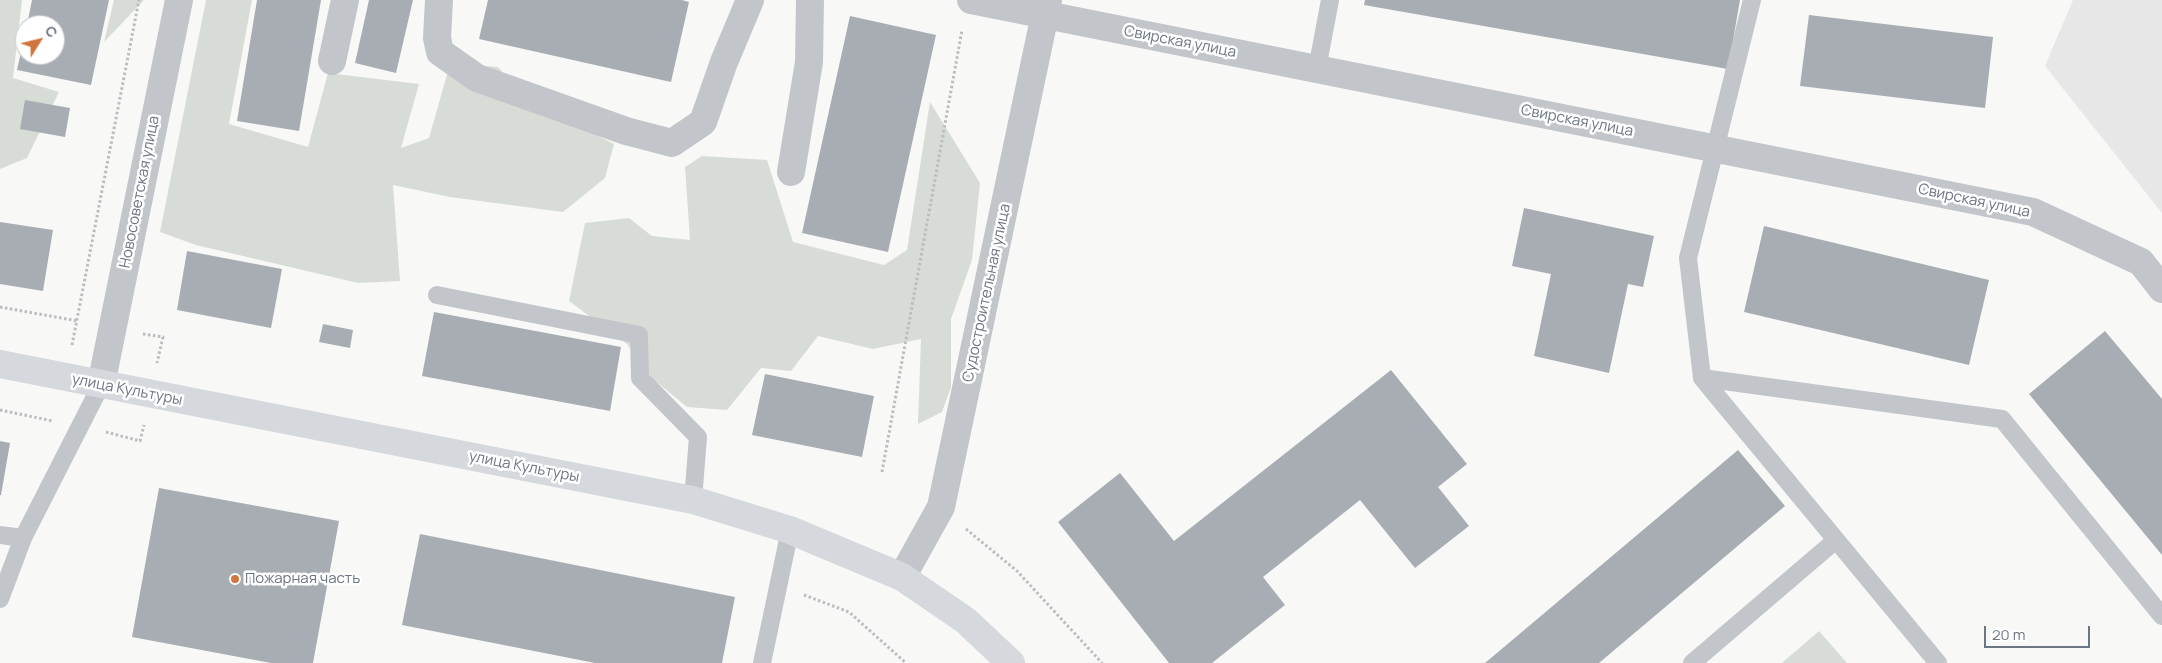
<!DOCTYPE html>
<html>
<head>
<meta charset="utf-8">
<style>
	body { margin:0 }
	#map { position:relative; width:2162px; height:663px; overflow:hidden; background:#f8f8f6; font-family:Manrope,sans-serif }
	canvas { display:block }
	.north { position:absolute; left:15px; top:15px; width:50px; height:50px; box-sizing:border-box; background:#fff; border:1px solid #c4c8ce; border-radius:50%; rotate:54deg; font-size:14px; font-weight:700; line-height:20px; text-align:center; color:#6b7584 }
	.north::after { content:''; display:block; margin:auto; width:18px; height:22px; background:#d1743e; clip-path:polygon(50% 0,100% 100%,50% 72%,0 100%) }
	.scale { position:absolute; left:1984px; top:626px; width:106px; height:22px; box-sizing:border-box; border:2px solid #6b7584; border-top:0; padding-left:6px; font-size:15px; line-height:18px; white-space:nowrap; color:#6b7584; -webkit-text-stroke:4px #fff; paint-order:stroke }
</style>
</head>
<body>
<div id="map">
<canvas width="2162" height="663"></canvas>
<div class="north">С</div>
<div class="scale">20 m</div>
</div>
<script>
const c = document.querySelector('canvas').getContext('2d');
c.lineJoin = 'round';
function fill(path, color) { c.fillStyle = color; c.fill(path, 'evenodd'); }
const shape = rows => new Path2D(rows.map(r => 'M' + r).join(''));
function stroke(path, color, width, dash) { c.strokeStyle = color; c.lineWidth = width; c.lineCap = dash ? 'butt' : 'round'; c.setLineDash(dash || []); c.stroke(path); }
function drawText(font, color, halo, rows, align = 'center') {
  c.font = font + ' Manrope,sans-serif'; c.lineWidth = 5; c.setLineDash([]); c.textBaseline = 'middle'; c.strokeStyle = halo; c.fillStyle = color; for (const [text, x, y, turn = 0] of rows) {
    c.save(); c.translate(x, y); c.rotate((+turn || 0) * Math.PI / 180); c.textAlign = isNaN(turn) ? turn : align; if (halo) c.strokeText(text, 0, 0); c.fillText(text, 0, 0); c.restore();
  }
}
const built = shape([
	[2073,0,2162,0,2162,213,2045,66]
]);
const green = shape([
	[0,0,22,0,13,78,59,92,27,158,0,169],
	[114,0,144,0,104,42],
	[206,0,252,0,229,124,308,147,328,73,419,84,401,148,429,138,450,64,498,67,525,99,614,144,605,178,563,212,450,197,393,185,400,281,358,283,196,245,160,232],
	[930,102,980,183,972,260,951,319,951,387,942,412,918,424,921,339,873,349,818,336,791,371,761,368,727,410,687,407,653,379,627,344,569,301,585,223,629,218,652,236,690,240,685,167,702,156,767,160,793,242,884,265,907,250],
	[1819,631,1847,663,1782,663]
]);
const building = shape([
	[32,0,109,0,91,85,17,70,24,38,25,55,55,55,55,25,27,25],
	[257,0,321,0,299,131,237,121],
	[369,0,413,0,396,73,355,63],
	[488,0,682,0,689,2,671,82,479,39],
	[1365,0,1740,0,1728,69,1364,5],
	[1809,15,1993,37,1985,108,1800,86],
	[850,16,936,35,888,252,802,233],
	[25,100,70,108,65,137,20,129],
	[1524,208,1654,236,1643,287,1628,284,1609,373,1534,356,1551,274,1512,266],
	[0,222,53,230,43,291,0,284],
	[1764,226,1989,280,1969,365,1744,312],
	[187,251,282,269,271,328,177,310],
	[434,312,621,347,610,411,422,376],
	[323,324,353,330,350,348,319,342],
	[2105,331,2162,399,2162,555,2029,394],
	[1391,370,1467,464,1438,487,1469,526,1415,568,1360,500,1263,577,1285,605,1212,663,1169,663,1058,522,1120,473,1174,541],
	[765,374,874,396,862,457,752,435],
	[0,441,10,443,1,495,0,495],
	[1738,450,1785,506,1599,663,1485,663],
	[159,488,339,521,313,663,271,663,132,637],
	[420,534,735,597,722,663,595,663,402,625]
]);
const path = shape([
	[0,307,78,321],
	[143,334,163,337,157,363],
	[72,345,139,0],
	[0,410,53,421],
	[106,432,140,441,144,425],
	[882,472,962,30],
	[966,529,1017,571,1102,663],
	[804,595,849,612,906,663]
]);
const service = shape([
	[1752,0,1688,258,1702,378,1938,663],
	[1317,69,1330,0],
	[437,295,639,335,640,378,698,437,693,500],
	[1702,378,2002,419,2162,616],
	[0,535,23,538],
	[0,599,23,538,101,385],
	[762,663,790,530],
	[1692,663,1836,540]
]);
const minor = shape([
	[439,0,437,38,440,52,477,78,626,131,672,143,703,122,724,62,750,0],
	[971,0,2033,212,2141,262,2162,289],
	[332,61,345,0],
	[791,172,809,62,810,0],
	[101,385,179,0],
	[902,577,941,507,1048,0]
]);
const secondary = shape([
	[0,364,693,500,790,530,902,577,965,620,1011,663]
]);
const markers = [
	[235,579,5,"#d1743e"]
];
const streetNames = [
	["Свирская улица",1180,42,11],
	["Свирская улица",1577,121,11],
	["Новосоветская улица",140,192,-79],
	["Свирская улица",1974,201,12],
	["Судостроительная улица",987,293,-78],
	["улица Культуры",127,390,11],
	["улица Культуры",524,467,11]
];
const poiNames = [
	["Пожарная часть",245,579]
];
fill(built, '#e6e7e6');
fill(green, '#d7ddd6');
fill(building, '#a8adb4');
stroke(path, '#babcbf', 3, [2.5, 2.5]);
stroke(service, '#c2c5c9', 18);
stroke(minor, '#c2c5c9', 28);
stroke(secondary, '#d5d8dc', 28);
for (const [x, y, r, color] of markers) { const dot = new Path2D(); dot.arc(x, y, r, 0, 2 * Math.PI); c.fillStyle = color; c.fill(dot); stroke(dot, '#fff', 2); }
drawText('15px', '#6b7584', '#fff', streetNames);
drawText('15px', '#6b7584', '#fff', poiNames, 'left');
</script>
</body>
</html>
